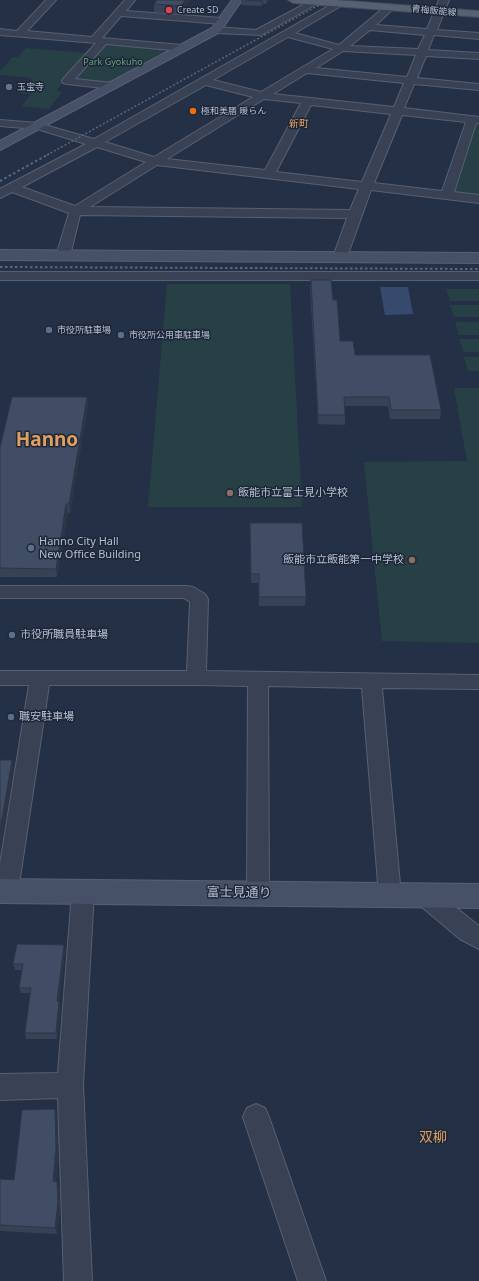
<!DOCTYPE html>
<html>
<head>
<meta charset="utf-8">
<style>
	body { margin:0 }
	canvas { display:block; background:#243045 }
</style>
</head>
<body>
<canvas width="479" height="1281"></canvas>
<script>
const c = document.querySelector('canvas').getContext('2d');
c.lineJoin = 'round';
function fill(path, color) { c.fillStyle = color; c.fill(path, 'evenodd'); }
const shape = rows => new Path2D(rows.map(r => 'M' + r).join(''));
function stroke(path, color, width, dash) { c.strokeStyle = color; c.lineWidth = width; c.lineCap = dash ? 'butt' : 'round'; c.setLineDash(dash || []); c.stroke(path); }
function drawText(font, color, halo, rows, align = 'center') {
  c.font = font + ' "Noto Sans","Noto Sans JP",sans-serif'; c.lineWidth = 3; c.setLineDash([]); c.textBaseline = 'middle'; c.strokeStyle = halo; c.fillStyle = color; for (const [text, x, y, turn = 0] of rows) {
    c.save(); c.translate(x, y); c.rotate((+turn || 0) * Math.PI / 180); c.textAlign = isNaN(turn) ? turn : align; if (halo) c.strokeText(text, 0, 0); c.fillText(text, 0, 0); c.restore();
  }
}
const green = shape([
	[104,41,176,47,112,86,67,81],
	[26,48,86,53,56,91,62,92,49,109,22,106,31,94,20,93,32,78,0,75,0,71,13,57,18,57],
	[472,119,479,120,479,199,447,195],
	[167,284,290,284,302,507,148,507],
	[446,289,479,289,479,301,450,301],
	[450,305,479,305,479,317,454,317],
	[455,322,479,322,479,335,459,335],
	[459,339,479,339,479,352,464,352],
	[464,357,479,357,479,371,468,371],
	[454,388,479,388,479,643,382,641,364,462,467,461]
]);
const water = shape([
	[380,287,408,287,413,314,385,315]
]);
const street = shape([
	[46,0,56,0,27,31,92,37,125,0,135,0,126,11,222,18,227,21,222,24,121,16,102,38,182,45,187,48,182,51,106,44,75,79,112,83,116,84,117,86,116,88,112,89,67,84,63,83,62,81,63,79,96,43,0,35,0,29,17,31,46,0],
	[312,0,318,0,320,2,261,35,216,33,211,30,216,27,256,30,312,0],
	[339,0,351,0,295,33,339,45,387,5,390,4,395,7,376,25,427,29,439,0,449,0,437,30,479,33,479,39,434,35,428,50,479,53,479,59,426,56,417,78,479,84,479,90,414,84,404,108,479,117,479,123,476,123,454,192,479,195,479,203,371,190,347,257,345,260,340,261,335,260,333,257,347,218,80,215,70,256,68,259,63,260,58,259,56,256,69,213,12,192,0,198,0,189,86,144,37,129,0,126,0,120,38,123,94,139,339,0],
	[370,30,425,35,418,49,350,46,370,30],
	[288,37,333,49,261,92,213,80,288,37],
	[343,51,416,55,407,77,316,68,343,51],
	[307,73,404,83,394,107,273,94,307,73],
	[206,85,253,97,154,157,105,142,206,85],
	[264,99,301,103,265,170,167,159,264,99],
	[311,105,391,114,362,182,276,172,311,105],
	[402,115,466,122,442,191,374,183,402,115],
	[97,147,146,162,75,206,22,187,97,147],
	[157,165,359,189,350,210,90,207,157,165],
	[0,272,479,272,479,280,0,280,0,272],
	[0,586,187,586,193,587,205,594,208,599,206,671,479,675,479,689,382,688,401,895,398,902,390,905,382,902,379,895,362,688,268,686,269,894,266,901,258,904,250,901,247,894,248,686,196,685,49,685,18,891,15,898,7,901,0,898,0,864,29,685,0,685,0,671,187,671,190,602,184,598,0,598,0,586],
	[83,882,91,885,94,892,83,1085,92,1281,64,1281,58,1098,0,1100,0,1074,58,1073,72,892,75,885,83,882],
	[425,886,433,889,479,926,479,949,460,939,417,903,414,896,417,889,425,886],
	[256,1104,265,1108,269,1117,326,1281,298,1281,243,1117,247,1108,256,1104]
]);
const secondary = shape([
	[232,0,242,0,220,32,0,150,0,141,212,28,232,0],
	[0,250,479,253,479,263,0,260,0,250],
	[0,879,479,884,479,908,0,903,0,879]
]);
const primary = shape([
	[288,0,336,0,479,11,479,17,293,3,288,0]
]);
const railFar1 = shape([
	[47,155,328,0]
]);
const rail = shape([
	[0,181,49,154],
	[0,267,479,269]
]);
const wall = shape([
	[190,0,181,14,154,12,154,4],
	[241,0,268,0,266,4,263,4,262,6,241,5],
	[311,280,340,341,355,355,441,410,440,419,390,419,388,406,344,406,345,415,345,425,318,424,310,289],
	[87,397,88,405,70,513,68,513,57,577,0,577,0,447],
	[250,523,306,597,305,606,259,606,258,583,251,583],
	[65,951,59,1001,61,1007,57,1039,26,1039,25,1033,30,993,21,993,19,988,22,970,15,970,13,964],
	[55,1109,57,1116,58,1154,56,1182,59,1188,60,1209,57,1234,0,1231,0,1179,14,1180]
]);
const shadedWall = shape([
	[185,0,190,0,181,14,181,6],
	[263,0,263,4,262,6,262,1],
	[87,397,88,405,70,513,69,504],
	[66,504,68,513,57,577,56,569],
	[12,760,14,769,0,855,0,831],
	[64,945,65,951,58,1007,57,1001],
	[59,1001,61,1007,57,1039,56,1033],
	[55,1109,57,1116,58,1154,55,1187,53,1181],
	[57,1182,59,1188,60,1209,57,1234,55,1228]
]);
const building = shape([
	[157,0,185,0,181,6,154,4,157,0],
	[245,0,263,0,262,1,245,0],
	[311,280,331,280,333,300,337,300,340,341,353,341,355,355,430,355,441,410,391,410,389,397,344,397,345,415,318,415,311,280],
	[12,397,87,397,69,504,66,504,56,569,0,568,0,447,12,397],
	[250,523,302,523,306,597,259,597,259,574,251,574,250,523],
	[0,760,12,760,0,831,0,760],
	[17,944,64,945,57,1001,59,1001,56,1033,25,1033,31,988,19,988,23,964,13,964,17,944],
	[55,1109,56,1148,53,1181,57,1182,58,1203,55,1228,0,1225,0,1179,14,1180,22,1110,55,1109]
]);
const markers = [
	[169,10,4,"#e0444e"],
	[9,87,4,"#6b7280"],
	[193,111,4,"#e8710a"],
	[49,330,4,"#5c6f8a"],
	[121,335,4,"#5c6f8a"],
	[230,493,4,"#8d6e63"],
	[31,548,4,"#5c6f8a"],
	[412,560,4,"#8d6e63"],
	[12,635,4,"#5c6f8a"],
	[11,717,4,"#5c6f8a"]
];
const farPoinames = [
	["Create SD",177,10],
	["玉宝寺",17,87],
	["極和美膳 暖らん",201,111],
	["市役所駐車場",57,330],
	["市役所公用車駐車場",129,335]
];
const farStreetnames = [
	["青梅飯能線",434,11,5]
];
const farParknames = [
	["Park Gyokuho",113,62]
];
const farNeighbourhoodnames = [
	["新町",299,124]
];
const poiNames = [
	["飯能市立富士見小学校",238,493],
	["Hanno City Hall",39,542],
	["New Office Building",39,555],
	["飯能市立飯能第一中学校",404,560,"right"],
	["市役所職員駐車場",20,635],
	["職安駐車場",19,717]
];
const nearStreetnames = [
	["富士見通り",239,893,1]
];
const nearNeighbourhoodnames = [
	["双柳",433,1138]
];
const townNames = [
	["Hanno",47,441]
];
fill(green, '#264046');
fill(water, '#364a6e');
stroke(street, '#576072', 2);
stroke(secondary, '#576072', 2);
stroke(primary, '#424b5e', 2);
fill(street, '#394254');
fill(secondary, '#465168');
fill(primary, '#576174');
stroke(railFar1, '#5a667c', 1.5, [2, 2]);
stroke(rail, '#5a667c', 2, [2.5, 2.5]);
fill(wall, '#374257');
fill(shadedWall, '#2d3647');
fill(building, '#404d65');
stroke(building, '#2d3647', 1);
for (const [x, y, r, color] of markers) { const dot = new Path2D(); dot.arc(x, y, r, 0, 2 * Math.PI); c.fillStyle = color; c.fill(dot); stroke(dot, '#1d273a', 1.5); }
drawText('9px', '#b6bece', '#1d273a', farPoinames, 'left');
drawText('9px', '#b6bece', '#1d273a', farStreetnames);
drawText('9px', '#6ba17a', '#1d273a', farParknames);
drawText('10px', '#e19f5e', '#1d273a', farNeighbourhoodnames);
drawText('11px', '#b6bece', '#1d273a', poiNames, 'left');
drawText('13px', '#b6bece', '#1d273a', nearStreetnames);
drawText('14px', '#e19f5e', '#1d273a', nearNeighbourhoodnames);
drawText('bold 19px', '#e19f5e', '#1d273a', townNames);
</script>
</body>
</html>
